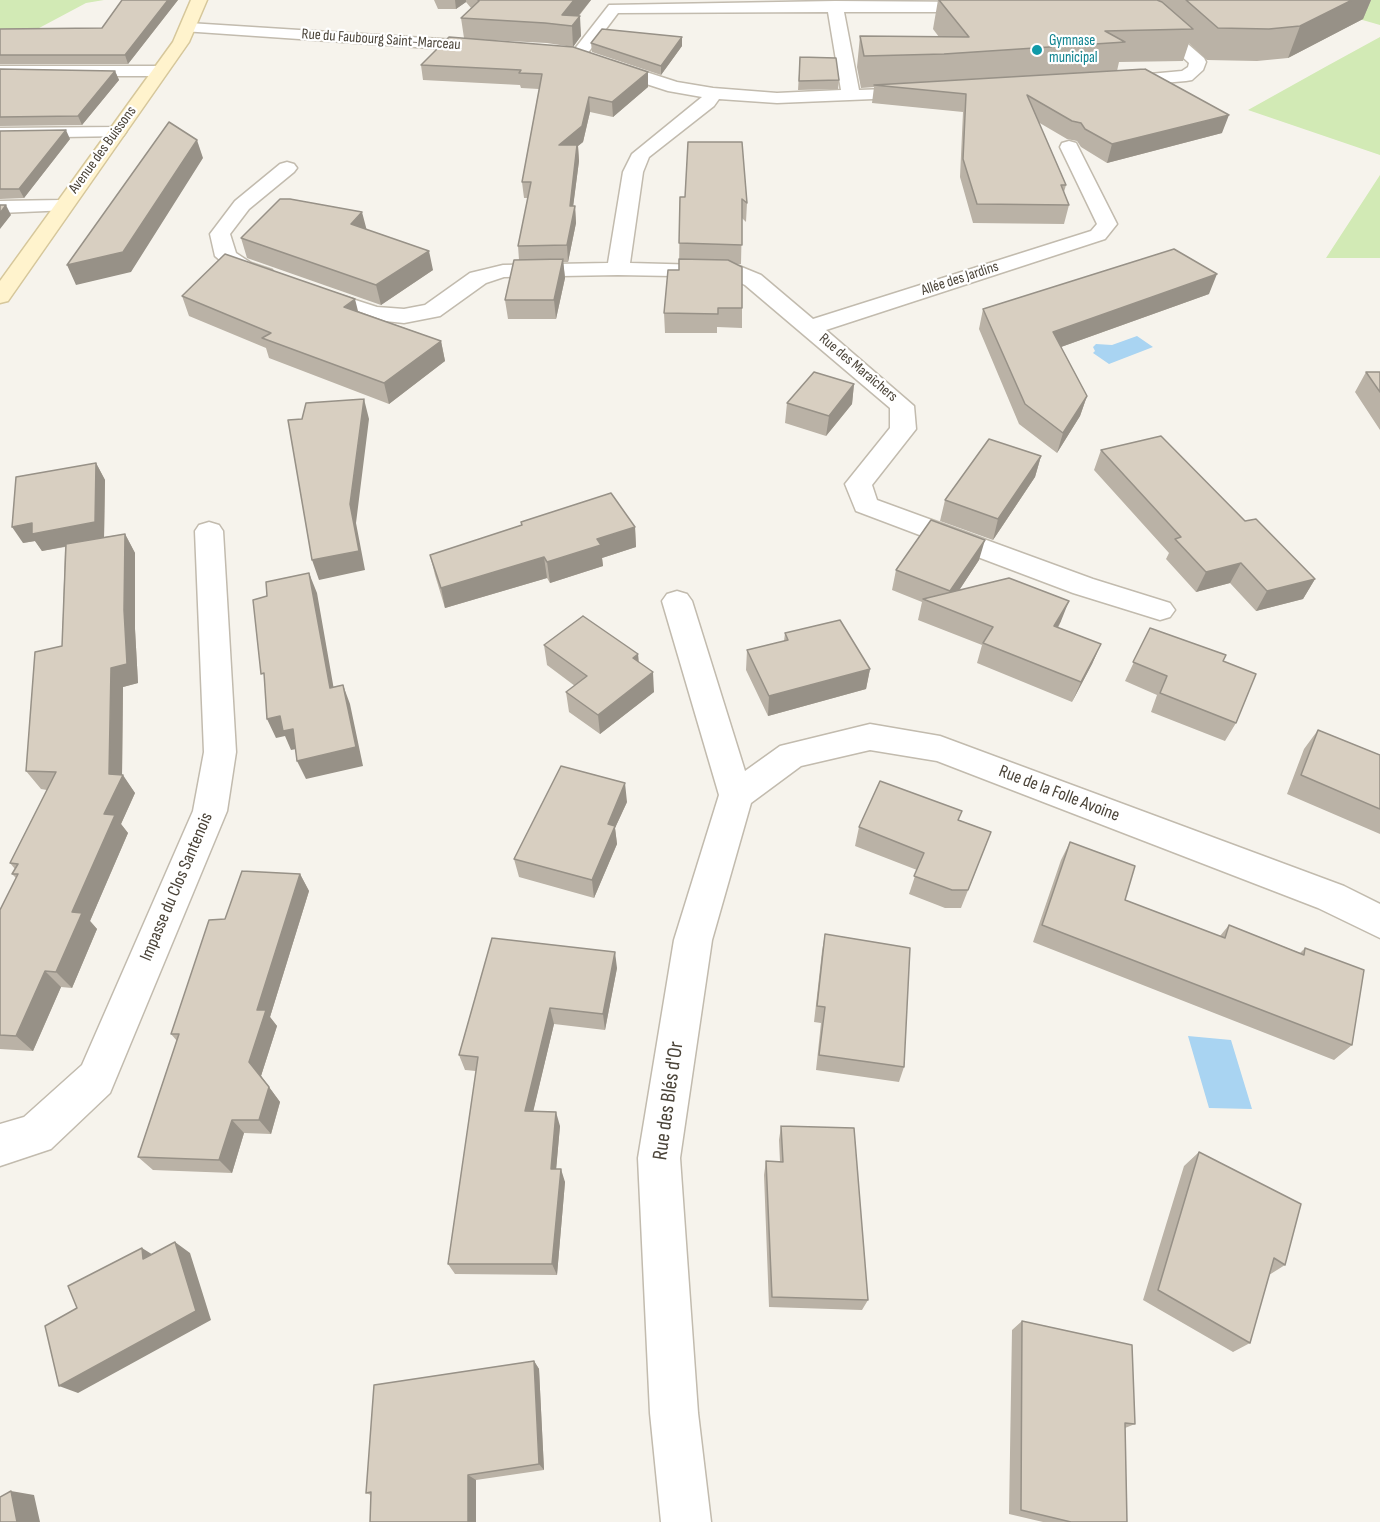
<!DOCTYPE html>
<html>
<head>
<meta charset="utf-8">
<style>
	body { margin:0 }
	canvas { display:block; background:#f6f3ec }
</style>
</head>
<body>
<canvas width="1380" height="1522"></canvas>
<script>
const c = document.querySelector('canvas').getContext('2d');
c.lineJoin = 'round';
function fill(path, color) { c.fillStyle = color; c.fill(path, 'evenodd'); }
const shape = rows => new Path2D(rows.map(r => 'M' + r).join(''));
function stroke(path, color, width, dash) { c.strokeStyle = color; c.lineWidth = width; c.lineCap = dash ? 'butt' : 'round'; c.setLineDash(dash || []); c.stroke(path); }
function drawText(font, color, halo, rows, align = 'center') {
  c.font = font + ' "Sofia Sans Condensed",sans-serif'; c.lineWidth = 4.5; c.setLineDash([]); c.textBaseline = 'middle'; c.strokeStyle = halo; c.fillStyle = color; for (const [text, x, y, turn = 0] of rows) {
    c.save(); c.translate(x, y); c.rotate((+turn || 0) * Math.PI / 180); c.textAlign = isNaN(turn) ? turn : align; if (halo) c.strokeText(text, 0, 0); c.fillText(text, 0, 0); c.restore();
  }
}
const green = shape([
	[0,0,104,0,86,3,26,35,0,35],
	[1293,0,1380,0,1380,25],
	[1380,37,1380,155,1248,110,1327,66],
	[1380,175,1380,258,1326,258]
]);
const water = shape([
	[1137,336,1153,347,1109,364,1093,353,1095,351,1093,347,1096,344,1112,345],
	[1188,1036,1231,1040,1252,1109,1209,1108]
]);
const street = shape([
	[835,1,981,2,989,7,981,12,844,12,859,90,916,88,922,89,925,93,922,97,777,103,719,99,714,106,649,157,643,172,630,263,739,266,761,275,813,319,1091,231,1097,224,1060,147,1062,143,1069,141,1076,143,1117,224,1105,239,826,330,914,406,916,429,872,485,877,500,1093,579,1170,603,1175,610,1170,617,1160,620,1073,593,856,511,845,484,890,428,890,408,745,285,728,277,618,275,504,277,486,283,440,316,404,323,366,319,307,299,304,294,307,289,315,287,377,307,404,309,425,305,470,273,503,265,608,263,623,172,632,154,702,97,668,91,600,69,598,65,600,61,612,61,677,82,713,88,777,93,841,90,828,12,618,13,584,58,572,58,570,55,609,5,835,1],
	[1151,18,1166,25,1204,58,1206,62,1203,70,1192,80,1186,81,1117,87,1111,86,1108,82,1111,78,1117,77,1182,71,1188,67,1189,63,1154,31,1145,26,1143,23,1145,20,1151,18],
	[189,23,488,42,496,47,488,52,183,31,181,28,189,23],
	[0,66,160,66,168,71,160,76,0,76,0,66],
	[117,127,123,128,126,132,123,136,0,138,0,128,117,127],
	[287,162,294,164,297,168,294,172,249,209,230,234,236,253,251,263,272,270,275,275,272,280,264,281,235,273,215,256,210,234,235,201,280,164,287,162],
	[62,200,69,202,72,206,69,210,0,213,0,201,62,200],
	[209,522,219,525,223,531,236,752,227,811,110,1093,51,1149,0,1166,0,1124,24,1117,82,1065,193,811,204,752,195,531,199,525,209,522],
	[677,591,687,594,692,601,745,771,780,746,870,724,940,736,1344,886,1380,904,1380,938,1318,908,937,761,870,750,801,766,751,803,712,940,680,1158,698,1413,711,1522,661,1522,650,1413,638,1158,674,940,719,795,662,601,667,594,677,591]
]);
const secondary = shape([
	[191,0,207,0,189,42,8,301,0,303,0,281,173,42,191,0]
]);
const wall = shape([
	[122,0,178,0,128,64,0,64,0,29,102,28],
	[434,0,591,0,579,16,581,36,573,47,648,87,613,117,590,112,583,142,578,146,579,161,573,206,575,206,576,223,568,262,563,262,565,278,556,319,508,319,505,300,519,260,518,246,528,198,524,198,522,182,539,89,521,88,520,85,423,80,421,65,464,38,461,18,471,8,466,2,456,9,438,9],
	[470,39,547,43,573,47],
	[938,0,1371,0,1363,19,1288,58,1257,61,1207,60,1189,43,1183,61,1119,62,1117,71,1222,133,1107,163,1081,147,1077,141,1067,139,1038,122,1066,185,1064,192,1069,205,1064,224,973,223,960,177,963,112,872,103,874,87,861,88,857,67,860,36,939,37,933,29],
	[682,37,682,46,661,75,592,52,591,43],
	[800,57,839,80,838,89,798,90],
	[0,69,115,71,119,80,82,125,0,126],
	[0,131,70,139,24,198,0,199],
	[688,142,747,203,746,222,742,218,741,264,737,264,742,308,742,328,717,327,717,333,665,333,664,313,679,270,680,197,685,197],
	[241,238,433,270,381,305,247,258],
	[1209,294,1061,347,1087,396,1080,416,1057,453,1019,424,979,329,983,309],
	[182,296,358,311,441,341,445,361,389,404,269,358,266,348,189,316],
	[1366,372,1380,372,1380,430,1355,392],
	[854,384,852,404,826,436,785,423,787,403],
	[1101,450,1245,521,1315,579,1303,599,1256,611,1230,583,1196,592,1166,559,1169,553,1094,470],
	[1041,456,1035,477,993,540,940,521,945,500],
	[96,463,105,480,104,537,125,534,135,553,135,629,138,683,123,687,122,775,135,793,121,824,128,833,90,921,97,929,72,988,61,987,33,1051,0,1049,0,910,16,878,12,874,15,869,10,863,47,790,41,789,26,771,62,646,65,547,42,551,35,541,23,543],
	[521,522,635,527,636,547,602,558,603,566,550,583,547,578,445,608,435,575,430,555,521,526],
	[979,560,959,590,1061,621,1058,628,1101,644,1092,664,1072,702,977,663,982,645,918,620,922,602,892,590,896,570],
	[1150,628,1223,661,1236,723,1225,741,1151,712,1157,695,1125,681],
	[785,633,870,669,866,689,768,716,746,670,747,650,784,641],
	[544,645,638,654,639,662,654,692,600,734,569,712,566,692,575,686,547,665],
	[1318,730,1380,755,1380,834,1287,794,1304,749],
	[627,802,615,828,617,844,594,898,519,877,514,859],
	[959,820,991,832,961,908,945,908,909,894,917,870,855,846,859,827],
	[1070,842,1125,900,1220,936,1229,925,1300,953,1305,948,1352,1045,1334,1060,1033,942,1061,860],
	[300,874,309,891,270,1017,277,1026,261,1076,280,1102,271,1134,244,1133,232,1173,153,1170,138,1157,177,1041,171,1034,225,919],
	[825,934,904,1067,899,1082,816,1070,821,1023,814,1022,822,951],
	[617,968,605,1030,554,1024,533,1111,560,1126,556,1169,565,1182,557,1275,455,1274,448,1264,476,1071,465,1070,459,1055],
	[781,1126,868,1300,862,1310,769,1307,764,1175,766,1161,780,1162,779,1140],
	[1199,1152,1285,1265,1269,1275,1250,1343,1233,1352,1143,1300,1184,1166],
	[1022,1321,1135,1424,1125,1428,1127,1522,1043,1522,1009,1514,1012,1330],
	[534,1361,539,1369,544,1470,476,1480,476,1522,370,1522,371,1495,366,1493]
]);
const shadedWall = shape([
	[168,0,178,0,128,64,125,55],
	[455,0,466,0,466,2,456,9],
	[574,0,591,0,570,26,562,15],
	[1352,0,1371,0,1363,19,1288,58,1300,26],
	[580,16,581,36,573,47,572,26],
	[682,37,682,46,661,75,661,66],
	[115,71,119,80,82,125,78,116],
	[648,72,648,87,613,117,612,102],
	[589,97,590,112,583,142,578,146,579,161,571,223,559,145],
	[1229,115,1222,133,1107,163,1112,144],
	[66,130,70,139,24,198,19,189],
	[197,140,203,158,131,272,76,285,67,265],
	[6,205,11,215,0,229,0,213],
	[575,206,576,223,568,262,567,245],
	[362,212,367,231,351,224],
	[429,251,433,270,381,305,376,285],
	[563,259,565,278,556,319,554,300],
	[1217,274,1209,294,1047,352,1053,332],
	[355,299,360,319,344,307],
	[441,341,445,361,389,404,384,383],
	[854,384,852,404,826,436,829,416],
	[1087,396,1080,416,1057,453,1063,433],
	[364,399,369,419,356,523,365,570,319,580,312,560,350,504],
	[1041,456,1035,477,993,540,998,519],
	[96,463,105,480,104,539,42,551,35,541,23,543,12,527],
	[635,527,636,547,602,558,603,566,550,583,547,562,597,539],
	[125,534,135,553,135,629,138,683,123,687,122,777,123,775,135,793,121,824,128,833,90,921,97,929,72,988,56,972,72,912,104,814,109,774,111,668,124,610],
	[985,540,979,560,947,609,946,608,950,591],
	[544,557,547,578,445,608,441,588],
	[1241,563,1230,583,1196,592,1206,572],
	[309,573,317,593,337,707,330,688],
	[1315,579,1303,599,1256,611,1267,591],
	[1069,601,1061,621,1047,646,1054,626],
	[1101,644,1092,664,1072,702,1081,682],
	[638,654,639,674,633,658],
	[870,669,866,689,768,716,769,696],
	[653,672,654,692,600,734,598,715],
	[343,685,350,704,363,766,306,779,297,761],
	[280,716,293,729,301,748,291,750,285,736,276,738,267,719],
	[625,783,627,802,615,828,617,844,594,898,592,880,608,824],
	[300,874,309,891,270,1017,277,1026,261,1076,280,1102,271,1134,259,1120,249,1062,257,1010],
	[615,952,617,968,605,1030,603,1014],
	[45,971,61,987,33,1051,16,1036],
	[550,1008,554,1024,530,1125,525,1111],
	[556,1112,560,1126,555,1182,551,1169],
	[232,1120,244,1133,232,1173,219,1160],
	[561,1169,565,1182,557,1275,552,1264],
	[175,1242,190,1253,211,1320,78,1393,59,1386],
	[142,1248,158,1258,143,1259],
	[534,1361,539,1369,544,1470,539,1464],
	[468,1475,476,1480,476,1522,468,1522],
	[11,1491,34,1495,40,1522,17,1522]
]);
const building = shape([
	[122,0,168,0,125,55,0,55,0,29,102,28,122,0],
	[478,0,574,0,562,15,580,16,572,26,545,23,461,18,479,1,478,0],
	[939,0,1157,0,1162,2,1193,29,1105,31,1125,42,944,54,864,56,860,36,969,37,939,0],
	[1186,0,1352,0,1300,26,1269,29,1218,28,1186,0],
	[602,29,682,37,661,66,591,43,602,29],
	[449,37,573,47,648,72,612,102,589,97,582,126,559,145,577,145,570,206,575,206,567,245,518,246,531,182,522,182,542,74,519,73,521,70,421,65,449,37],
	[800,57,836,58,839,80,799,81,800,57],
	[0,69,115,71,78,116,0,117,0,69],
	[1145,69,1229,115,1112,144,1085,129,1081,123,1072,121,1027,95,1066,185,1061,185,1069,205,977,204,963,159,966,94,874,85,1145,69],
	[169,122,197,140,123,252,67,265,169,122],
	[66,130,19,189,0,189,0,131,66,130],
	[688,142,742,142,747,203,742,199,742,245,679,243,680,197,685,197,688,142],
	[280,199,290,199,362,212,351,224,429,251,376,285,241,238,280,199],
	[0,205,6,205,0,213,0,205],
	[1174,249,1217,274,1053,332,1087,396,1063,433,1025,404,983,309,1174,249],
	[225,254,355,299,344,307,441,341,384,383,262,338,271,333,182,296,225,254],
	[563,259,554,300,505,300,514,260,563,259],
	[679,259,728,260,742,267,742,308,718,308,718,314,664,313,668,270,679,270,679,259],
	[814,372,854,384,829,416,787,403,814,372],
	[1366,372,1380,372,1380,392,1366,372],
	[364,399,350,504,359,551,312,560,288,420,302,419,306,403,364,399],
	[1161,436,1245,521,1256,519,1315,579,1267,591,1241,563,1206,572,1175,539,1181,537,1101,450,1161,436],
	[989,439,1041,456,998,519,945,500,989,439],
	[96,463,95,522,32,534,32,523,12,527,16,477,96,463],
	[611,493,635,527,597,539,601,545,547,562,544,557,441,588,430,555,522,525,521,522,611,493],
	[931,520,985,540,950,591,896,570,931,520],
	[125,534,124,610,127,664,111,668,109,774,123,775,104,814,115,815,72,912,82,913,56,972,45,971,16,1036,0,1035,0,910,18,874,12,874,18,864,10,863,56,772,26,771,35,652,62,646,66,544,125,534],
	[309,573,330,688,343,685,356,747,297,761,293,729,283,731,280,716,267,719,264,673,261,674,253,600,267,596,266,582,309,573],
	[1009,578,1069,601,1054,626,1101,644,1081,682,983,643,993,627,923,599,1009,578],
	[583,616,638,654,633,658,653,672,598,715,566,692,587,676,544,645,583,616],
	[840,620,870,669,769,696,747,650,788,640,785,633,840,620],
	[1150,628,1226,655,1223,661,1256,674,1236,723,1160,693,1167,676,1133,662,1150,628],
	[1318,730,1380,755,1380,809,1301,775,1318,730],
	[561,766,625,783,608,824,615,826,592,880,514,859,561,766],
	[880,781,962,811,958,820,991,832,968,890,952,890,914,876,924,853,859,827,880,781],
	[1070,842,1135,866,1125,900,1225,938,1229,925,1304,955,1305,948,1364,970,1352,1045,1042,925,1070,842],
	[242,871,300,874,257,1010,266,1010,249,1062,269,1087,259,1120,232,1120,219,1160,138,1157,179,1034,171,1034,209,920,225,919,242,871],
	[825,934,910,948,904,1067,819,1055,825,1007,817,1006,825,934],
	[492,938,615,952,603,1014,550,1008,525,1111,556,1112,551,1169,561,1169,552,1264,448,1264,478,1057,459,1055,492,938],
	[781,1126,854,1128,868,1300,772,1297,766,1161,783,1162,781,1126],
	[1199,1152,1301,1204,1285,1265,1274,1258,1250,1343,1158,1290,1199,1152],
	[175,1242,196,1311,59,1386,45,1326,77,1308,68,1286,142,1248,143,1259,175,1242],
	[1022,1321,1132,1345,1135,1424,1125,1423,1127,1522,1071,1522,1021,1510,1022,1321],
	[534,1361,539,1464,468,1475,468,1522,370,1522,371,1492,366,1493,374,1385,534,1361],
	[11,1491,17,1522,0,1522,0,1497,11,1491]
]);
const markers = [
	[1037,50,6,"#0f9aa8"]
];
const farStreetnames = [
	["Rue du Faubourg Saint-Marceau",381,40,4],
	["Avenue des Buissons",103,150,-54],
	["Allée des Jardins",960,279,-18],
	["Rue des Maraîchers",858,368,40]
];
const farCulturenames = [
	["Gymnase",1049,41],
	["municipal",1049,58]
];
const streetNames = [
	["Rue de la Folle Avoine",1059,794,21],
	["Impasse du Clos Santenois",177,887,-67]
];
const nearStreetnames = [
	["Rue des Blés d'Or",669,1101,-82]
];
fill(green, '#d2eab5');
fill(water, '#a9d4f2');
stroke(street, '#c2bbae', 3);
stroke(secondary, '#d6c79b', 3);
fill(street, '#fff');
fill(secondary, '#fff3cd');
fill(wall, '#bab2a6');
fill(shadedWall, '#979187');
fill(building, '#d8cfc1');
stroke(building, '#979187', 1.5);
for (const [x, y, r, color] of markers) { const dot = new Path2D(); dot.arc(x, y, r, 0, 2 * Math.PI); c.fillStyle = color; c.fill(dot); stroke(dot, '#fff', 2); }
drawText('15px', '#4b4439', '#fff', farStreetnames);
drawText('15px', '#0d838f', '#fff', farCulturenames, 'left');
drawText('18px', '#4b4439', '#fff', streetNames);
drawText('21px', '#4b4439', '#fff', nearStreetnames);
</script>
</body>
</html>
